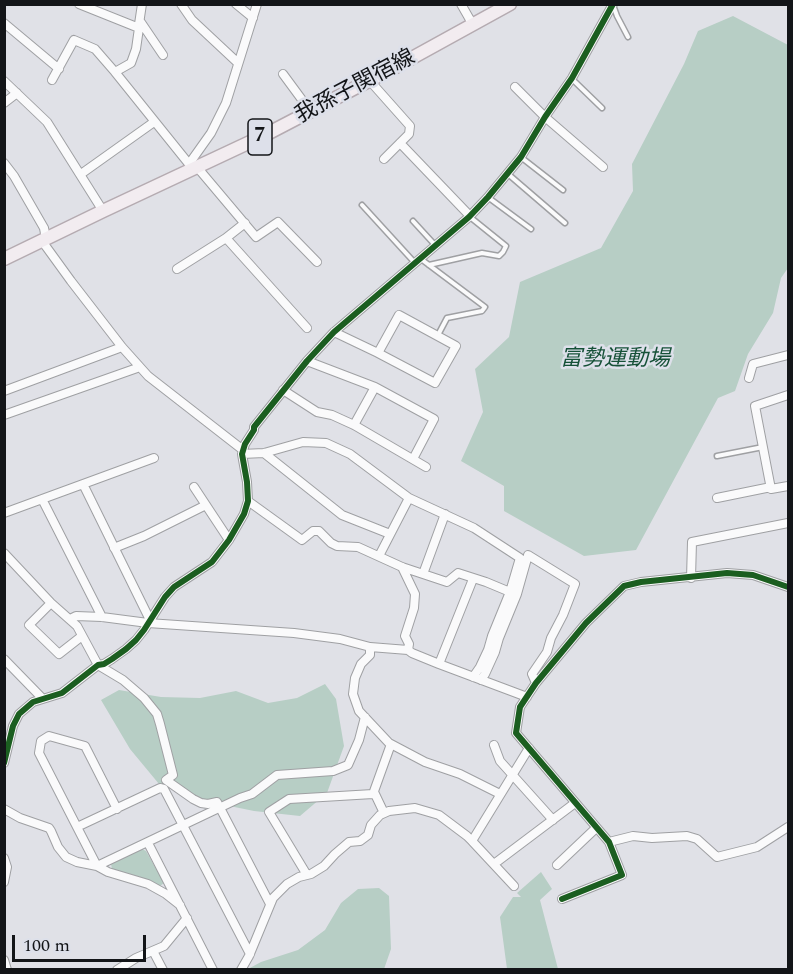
<!DOCTYPE html>
<html>
<head>
<meta charset="utf-8">
<style>
	body { margin:0 }
	#map { position:relative; width:793px; height:974px; overflow:hidden; background:#e0e1e7; font-family:Spectral,serif }
	canvas { display:block }
	.frame { position:absolute; inset:0; border:6px solid #131518; pointer-events:none }
	.scale { position:absolute; left:12px; top:935px; width:134px; height:27px; box-sizing:border-box; border:3px solid #131518; border-top:0; padding-left:8px; font-size:18px; line-height:21px; white-space:nowrap; color:#131518; -webkit-text-stroke:4px #dde0ea; paint-order:stroke }
</style>
</head>
<body>
<div id="map">
<canvas width="793" height="974"></canvas>
<div class="frame"></div>
<div class="scale">100 m</div>
</div>
<script>
const c = document.querySelector('canvas').getContext('2d');
c.lineJoin = 'round';
function fill(path, color) { c.fillStyle = color; c.fill(path, 'evenodd'); }
const shape = rows => new Path2D(rows.map(r => 'M' + r).join(''));
function stroke(path, color, width, dash) { c.strokeStyle = color; c.lineWidth = width; c.lineCap = dash ? 'butt' : 'round'; c.setLineDash(dash || []); c.stroke(path); }
function drawText(font, color, halo, rows, align = 'center') {
  c.font = font + ' Spectral,"Noto Sans JP",serif'; c.lineWidth = 5; c.setLineDash([]); c.textBaseline = 'middle'; c.strokeStyle = halo; c.fillStyle = color; for (const [text, x, y, turn = 0] of rows) {
    c.save(); c.translate(x, y); c.rotate((+turn || 0) * Math.PI / 180); c.textAlign = isNaN(turn) ? turn : align; if (halo) c.strokeText(text, 0, 0); c.fillText(text, 0, 0); c.restore();
  }
}
const green = shape([
	[733,16,788,45,788,268,781,278,773,313,748,354,735,391,718,398,636,550,584,556,504,511,504,486,461,461,483,412,475,369,509,337,520,282,601,248,633,191,632,164,684,64,698,31],
	[325,684,336,699,344,746,327,793,300,816,254,811,210,802,159,784,130,749,101,700,119,690,161,697,200,698,236,691,268,703,297,698],
	[142,849,146,851,164,883,160,886,140,877,112,869,111,864],
	[541,872,552,889,540,900,558,969,507,969,500,917,513,897,521,897,517,893],
	[379,888,389,896,391,949,384,969,248,969,261,962,298,950,325,930,341,903,358,889]
]);
const service = shape([
	[613,5,617,16,628,37],
	[572,79,602,108],
	[522,158,563,190],
	[508,174,565,223],
	[489,198,531,229],
	[362,205,415,263],
	[413,221,435,245],
	[421,259,485,307,482,311,447,318,438,335],
	[429,265,482,253,499,256,503,252,506,246,470,217],
	[717,456,763,447]
]);
const minor = shape([
	[79,4,139,28,136,49,131,63,115,72],
	[181,4,192,20,238,63],
	[236,4,253,18],
	[461,4,473,25],
	[140,21,163,55],
	[4,23,59,69],
	[139,24,142,4],
	[283,74,311,112],
	[52,80,74,40,95,49,115,72,193,169],
	[4,81,47,122,103,211],
	[370,81,410,126,409,134,384,159],
	[515,87,545,117,603,167],
	[4,103,17,93],
	[400,143,470,216],
	[4,163,14,176,44,228,46,239],
	[189,164,211,133,226,103,257,4],
	[197,167,256,237,278,222,317,262],
	[81,174,154,122],
	[245,223,226,238,307,328],
	[42,241,71,281,122,347,148,376,243,450],
	[177,269,226,238],
	[334,332,378,353,435,383,456,346,399,315,378,353],
	[307,361,375,387,434,419,413,459],
	[749,378,753,364,788,355],
	[283,390,317,412,332,415,354,425,426,467],
	[4,391,122,347],
	[788,395,755,406,771,489,788,486],
	[4,415,140,367],
	[354,425,375,387],
	[264,453,342,515,390,534],
	[242,454,264,453,303,442,326,443,350,454,409,498,474,528,520,558,510,592,492,636,488,650,480,667,473,677],
	[83,484,150,620],
	[194,487,229,540],
	[717,498,771,487],
	[42,499,102,617],
	[248,501,302,540,313,531,319,531,331,543,337,546,358,547,402,567,447,582,458,573,486,582,510,592],
	[4,513,154,458],
	[114,548,144,536,206,505],
	[4,553,51,603,77,626,98,665,123,680,144,698,157,714,160,724,173,775,166,780,193,799,201,803,208,804,217,802,270,904],
	[379,556,409,498],
	[402,567,415,594,414,608,405,636,409,644,408,650],
	[423,574,445,514],
	[691,578,692,542,788,523],
	[51,603,29,625,59,654,82,636],
	[70,619,76,616,102,617,148,623,294,633,340,639,370,647,408,650,412,653,439,664,527,697],
	[370,647,370,655,361,664,355,678,353,694,359,711,389,743,425,762,460,774,500,794],
	[4,659,42,698],
	[439,664,473,579],
	[481,680,485,674,495,652,499,638,517,594,528,555,575,584,563,615,551,638,547,652,532,674,536,683],
	[494,745,500,761,553,820],
	[4,763,13,726,19,714,33,702,62,693,98,665,104,664,112,659,126,649,136,640,144,630,165,597,174,587,212,562,229,540,244,514,248,501,247,482,242,454,245,444,254,430,254,427,307,361,334,332,469,217,488,197,521,157,545,117,572,78,613,4],
	[374,792,384,813],
	[4,809,20,818,49,828,51,831,58,847,66,857,77,862,97,866,108,872,148,884,166,894,180,905],
	[77,827,160,788,164,789,250,954],
	[472,841,514,886],
	[609,842,633,836,652,838,687,836,697,839,717,857,757,847,788,827],
	[148,843,213,970],
	[4,858,7,867,4,882],
	[494,864,575,803],
	[557,865,596,828],
	[97,866,240,798,252,794,277,775,333,771,348,765,359,740,365,717],
	[97,866,39,753,41,741,49,736,85,746,117,809],
	[307,875,269,812,289,799,373,794,391,744],
	[562,899,622,875,609,842,516,733,520,707,536,683,586,623,624,586,641,582,727,573,753,575,788,587],
	[153,951,163,970],
	[4,960,7,970],
	[117,970,136,958,164,946,187,918],
	[241,970,249,956,273,898,287,884,299,877,311,874,324,866,335,854,349,842,360,841,368,835,371,825,380,815,389,811,415,808,439,815,467,836,472,841,529,748]
]);
const primary = shape([
	[4,259,103,211,263,136,401,64,510,4]
]);
const cycleway = shape([
	[4,763,13,726,19,714,33,702,62,693,98,665,104,664,112,659,126,649,136,640,144,630,165,597,174,587,212,562,229,540,244,514,248,501,247,482,242,454,245,444,254,430,254,427,307,361,334,332,469,217,488,197,521,157,545,117,572,78,613,4],
	[562,899,622,875,609,842,516,733,520,707,536,683,586,623,624,586,641,582,727,573,753,575,788,587]
]);
const shields = [
	[260,137,24]
];
const shieldNames = [
	["7",260,137]
];
const streetNames = [
	["我孫子関宿線",356,88,-28]
];
const parkNames = [
	["富勢運動場",615,361]
];
fill(green, '#b7cec5');
stroke(service, '#9fa0a3', 7);
stroke(minor, '#9fa0a3', 10);
stroke(primary, '#b5abb1', 15);
stroke(service, '#fafafb', 4);
stroke(minor, '#fafafb', 8);
stroke(primary, '#f2ecf0', 12);
stroke(cycleway, '#1b5e20', 6);
for (const [x, y, w] of shields) { const box = new Path2D(); box.roundRect(x - w / 2, y - 18, w, 36, 4.5); c.fillStyle = '#dde0ea'; c.fill(box); stroke(box, '#131518', 1.5); }
drawText('bold 21px', '#131518', null, shieldNames);
drawText('22px', '#131518', '#dde0ea', streetNames);
drawText('italic 22px', '#165138', '#dde0ea', parkNames);
</script>
</body>
</html>
